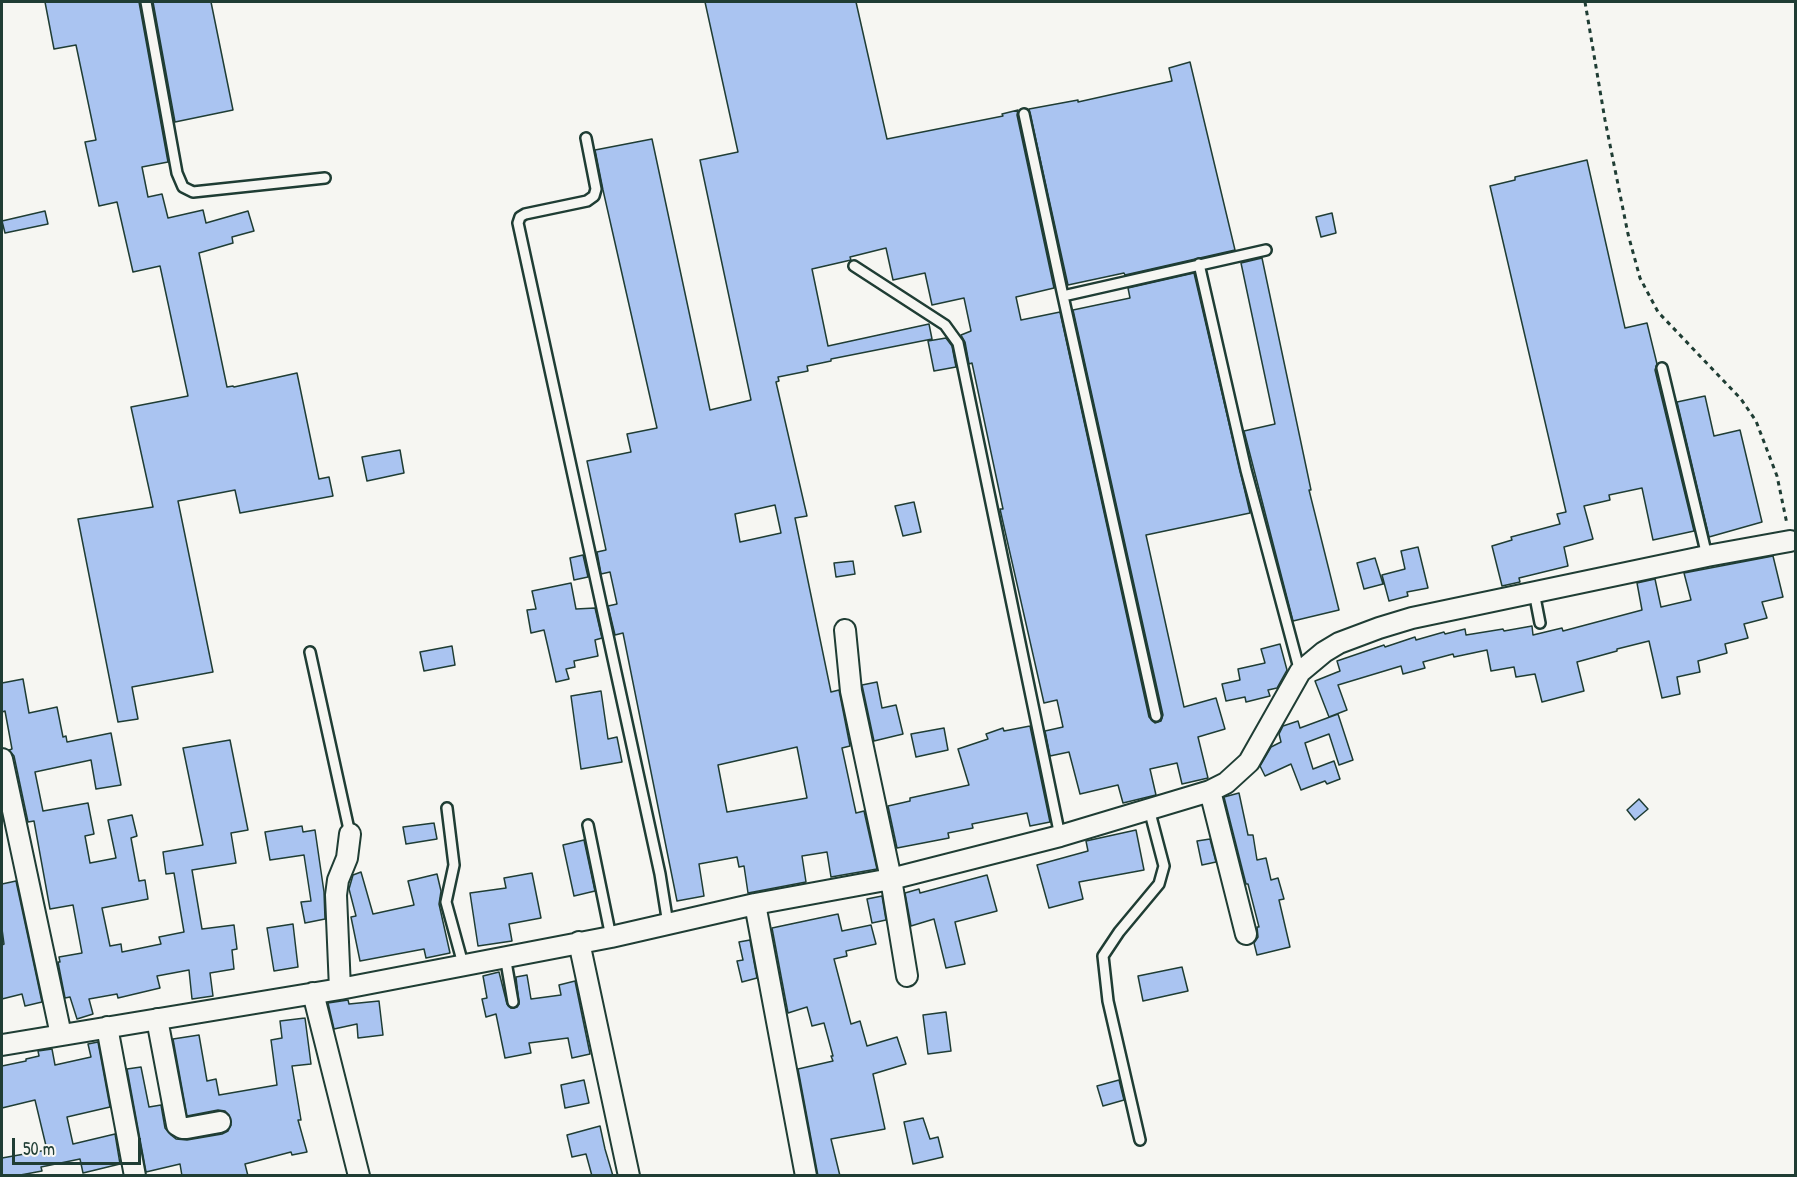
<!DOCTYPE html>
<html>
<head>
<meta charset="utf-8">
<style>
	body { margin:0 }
	#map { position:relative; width:1797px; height:1177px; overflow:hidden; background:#f6f6f2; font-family:"Patrick Hand",sans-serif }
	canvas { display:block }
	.frame { position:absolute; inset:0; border:3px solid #1f3d34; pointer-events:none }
	.scale { position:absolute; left:12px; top:1138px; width:129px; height:27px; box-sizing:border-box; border:3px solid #1f3d34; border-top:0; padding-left:8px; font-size:18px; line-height:21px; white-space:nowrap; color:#1f3d34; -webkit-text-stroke:4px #f6f6f2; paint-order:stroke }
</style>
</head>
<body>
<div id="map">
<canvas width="1797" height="1177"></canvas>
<div class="frame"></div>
<div class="scale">50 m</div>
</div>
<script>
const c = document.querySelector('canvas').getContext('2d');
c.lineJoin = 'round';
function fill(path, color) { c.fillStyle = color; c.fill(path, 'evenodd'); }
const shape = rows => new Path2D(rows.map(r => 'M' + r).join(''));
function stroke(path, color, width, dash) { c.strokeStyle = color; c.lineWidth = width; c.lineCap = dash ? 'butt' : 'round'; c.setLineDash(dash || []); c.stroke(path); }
const building = shape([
	[45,2,139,2,168,162,142,167,148,197,162,194,168,218,203,210,206,223,248,211,254,231,232,237,233,243,199,253,227,387,233,386,234,387,297,373,319,479,329,477,333,496,240,513,235,490,178,501,213,672,132,687,138,719,118,722,78,519,153,507,131,407,188,396,160,266,133,272,117,202,99,206,85,142,96,140,76,45,54,49,45,2],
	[153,2,211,2,233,110,175,122,153,2],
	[705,2,856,2,887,139,1003,116,1002,114,1018,110,1017,115,1054,288,1016,297,1021,320,1060,312,1149,717,1155,723,1161,721,1163,715,1073,310,1130,298,1128,288,1194,273,1250,513,1146,535,1184,707,1216,698,1225,729,1198,737,1208,778,1182,784,1177,763,1150,769,1156,795,1123,803,1118,785,1080,794,1069,752,1050,756,1045,731,1063,727,1057,700,1044,703,1000,509,1003,509,972,363,969,364,965,342,961,335,971,331,964,298,932,305,925,273,893,280,886,248,850,257,851,260,812,269,828,346,929,324,932,339,831,359,831,361,807,366,808,371,778,377,779,381,776,382,807,516,795,518,831,692,839,690,850,746,842,748,856,813,864,811,877,869,831,877,827,852,802,856,806,882,748,893,744,866,739,867,737,857,699,864,704,896,677,901,623,633,615,635,608,606,617,604,610,572,601,574,597,552,606,550,587,461,631,452,627,434,657,428,603,190,595,150,652,139,710,410,751,400,700,160,738,152,705,2],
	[775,505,781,533,740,542,735,514,775,505],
	[797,747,807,798,727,812,718,765,797,747],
	[1190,62,1235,250,1125,275,1124,273,1068,285,1029,109,1078,100,1078,102,1172,81,1169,68,1190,62],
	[1587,160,1625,328,1647,323,1657,364,1655,370,1694,531,1653,540,1642,488,1609,495,1610,500,1584,506,1593,539,1564,547,1568,566,1519,578,1520,582,1502,586,1492,546,1512,540,1511,537,1560,524,1557,514,1566,512,1490,186,1515,180,1515,177,1587,160],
	[45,211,48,224,5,233,2,221,45,211],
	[1332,213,1336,233,1321,237,1316,217,1332,213],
	[1262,258,1311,490,1309,490,1339,610,1293,621,1244,431,1275,424,1241,263,1262,258],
	[946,338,952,346,956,367,934,371,928,341,946,338],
	[1705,396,1714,436,1740,430,1762,522,1709,537,1677,402,1705,396],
	[400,450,404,473,367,481,362,457,400,450],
	[914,502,921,532,903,536,895,506,914,502],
	[1418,547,1428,588,1407,592,1408,596,1389,601,1382,575,1405,569,1401,551,1418,547],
	[583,555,588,577,574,580,570,558,583,555],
	[1773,556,1783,597,1762,602,1767,618,1744,624,1748,638,1725,644,1727,653,1698,661,1700,672,1677,677,1680,694,1662,698,1649,641,1617,649,1617,651,1577,662,1584,691,1542,702,1535,674,1516,677,1514,667,1491,671,1487,650,1454,657,1453,654,1423,662,1425,668,1403,674,1401,666,1338,685,1347,710,1329,717,1315,681,1340,671,1337,661,1384,645,1385,647,1415,637,1416,640,1444,632,1445,634,1465,629,1466,635,1503,629,1504,631,1532,626,1533,635,1562,628,1563,631,1642,610,1637,583,1655,579,1661,607,1691,600,1684,573,1773,556],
	[1375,558,1383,584,1364,589,1357,563,1375,558],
	[853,561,855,574,836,577,834,563,853,561],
	[571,583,576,609,595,608,602,638,595,640,598,656,574,661,575,667,566,669,569,679,556,682,544,630,531,633,527,610,536,609,532,591,571,583],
	[1280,644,1287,670,1277,688,1268,690,1270,696,1246,702,1245,697,1226,701,1222,684,1240,680,1238,669,1265,663,1261,649,1280,644],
	[452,646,455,665,424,671,420,652,452,646],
	[23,679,29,713,57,707,63,737,66,736,67,742,111,733,121,785,96,789,91,760,35,772,43,811,88,803,94,834,85,836,90,863,116,858,108,820,132,815,137,836,131,838,139,881,145,880,148,899,102,908,110,946,121,944,122,952,161,944,159,937,184,932,174,873,166,874,163,852,203,845,183,748,230,740,248,830,231,833,236,863,192,870,202,929,234,925,237,949,232,950,234,969,210,973,213,996,192,999,189,970,157,976,160,988,118,998,117,994,89,999,93,1014,77,1019,70,997,65,998,58,962,60,962,59,957,82,953,73,905,50,909,34,821,28,822,14,756,9,750,12,749,5,711,2,712,2,683,23,679],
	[877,682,882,708,896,705,903,734,874,741,862,685,877,682],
	[601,691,608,739,617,737,622,762,581,769,571,696,601,691],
	[1338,714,1353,760,1339,765,1329,734,1305,743,1313,769,1334,761,1340,779,1327,784,1325,781,1301,790,1291,764,1265,776,1260,766,1271,747,1281,742,1279,734,1283,726,1298,721,1300,728,1338,714],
	[1030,726,1050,822,1030,826,1027,813,972,824,973,828,948,833,949,838,897,848,888,806,910,801,910,798,969,785,958,749,988,739,986,734,1003,728,1004,731,1030,726],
	[944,728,948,750,916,757,911,734,944,728],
	[1239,793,1248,835,1253,835,1257,860,1266,858,1271,880,1278,878,1284,899,1279,900,1290,947,1257,955,1254,943,1258,937,1257,927,1259,927,1248,884,1246,884,1224,797,1239,793],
	[1639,799,1648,809,1635,820,1627,810,1639,799],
	[434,823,437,839,406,844,403,827,434,823],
	[302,826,303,832,315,830,324,892,325,919,305,923,301,902,311,901,304,855,270,860,265,832,302,826],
	[1136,830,1144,870,1079,882,1083,899,1049,908,1037,865,1088,851,1086,841,1136,830],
	[1210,839,1216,862,1202,865,1197,841,1210,839],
	[584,840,595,891,574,896,563,845,584,840],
	[361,872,373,914,414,905,408,881,437,874,441,891,439,904,450,953,426,958,424,949,360,961,351,917,356,916,349,889,353,875,361,872],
	[532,873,541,918,509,924,512,941,478,946,470,893,506,888,504,878,532,873],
	[987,875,997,911,955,922,965,964,946,968,934,919,911,926,905,893,919,889,920,893,987,875],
	[16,881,42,1002,25,1006,22,994,2,999,2,945,4,944,2,929,2,884,16,881],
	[882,896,886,920,872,923,867,899,882,896],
	[838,914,842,931,871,925,876,944,846,951,847,956,834,959,851,1024,860,1021,867,1046,897,1037,906,1064,873,1074,885,1129,831,1139,840,1176,818,1176,798,1069,833,1061,831,1056,833,1056,824,1023,812,1026,807,1007,788,1013,772,928,838,914],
	[293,924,298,967,274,971,267,928,293,924],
	[750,940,757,978,742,982,737,961,743,960,739,942,750,940],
	[1182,967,1188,991,1143,1001,1138,976,1182,967],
	[499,972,507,1004,511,1008,517,1007,519,1004,516,977,527,975,531,999,561,995,559,985,575,981,590,1054,572,1058,568,1038,529,1043,531,1053,505,1058,496,1014,486,1017,482,999,487,998,483,976,499,972],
	[348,1000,349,1004,379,1001,383,1035,358,1038,357,1024,334,1029,328,1003,348,1000],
	[946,1012,951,1051,928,1054,923,1015,946,1012],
	[305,1018,311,1064,292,1066,301,1120,298,1120,307,1152,292,1155,291,1152,245,1164,248,1176,182,1176,180,1164,146,1172,127,1069,141,1067,149,1107,161,1105,165,1128,171,1135,176,1139,187,1140,222,1134,228,1131,231,1125,229,1115,225,1111,218,1110,187,1116,173,1039,199,1035,207,1081,216,1079,219,1095,277,1085,271,1040,282,1038,280,1021,305,1018],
	[98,1042,110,1107,67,1117,73,1144,115,1134,120,1164,83,1173,80,1159,41,1167,42,1171,15,1176,2,1176,2,1158,47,1150,35,1100,2,1108,2,1066,26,1061,26,1059,39,1056,38,1051,52,1049,55,1065,91,1057,88,1044,98,1042],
	[584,1080,589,1103,565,1108,561,1085,584,1080],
	[1119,1080,1124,1100,1103,1106,1097,1086,1119,1080],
	[923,1118,930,1139,938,1137,943,1157,913,1164,904,1122,923,1118],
	[600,1126,605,1149,613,1176,592,1176,586,1154,572,1157,567,1135,600,1126]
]);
const path = shape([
	[1585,2,1605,120,1628,234,1640,278,1658,312,1741,399,1756,421,1777,476,1787,524]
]);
const lane = shape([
	[146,2,177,173,183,187,193,192,325,178],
	[1024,114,1063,296],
	[586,138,596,189,594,196,587,201,525,214,520,217,518,223,660,874,668,924],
	[1199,264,1246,470,1300,672],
	[854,266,945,325,958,343,1060,836],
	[1662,368,1707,556],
	[1534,592,1540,623],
	[310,652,350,834],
	[1156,716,1063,296,1266,250],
	[447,808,454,865,446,902,463,964],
	[588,825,611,937],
	[505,956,513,1002],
	[1140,1140,1108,1001,1103,956,1119,932,1159,884,1164,866,1149,809]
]);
const street = shape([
	[845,630,851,691,891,879,907,976],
	[2,759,61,1035],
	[1210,791,1246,934],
	[755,904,806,1176],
	[579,942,629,1176],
	[340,989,336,895,338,880,347,858,350,834],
	[313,993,359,1176],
	[157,1019,177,1125,182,1128,187,1128,220,1122],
	[107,1027,135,1176],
	[2,1045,340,989,611,937,755,904,891,879,1060,836,1210,791,1226,783,1249,762,1300,672,1324,652,1339,643,1379,628,1412,618,1707,556,1790,541]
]);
fill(building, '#aac4f1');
stroke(building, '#1f3d34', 1.5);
stroke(lane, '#1f3d34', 14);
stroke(street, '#1f3d34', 24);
stroke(path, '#1f3d34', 3, [4.5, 4.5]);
stroke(lane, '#f6f6f2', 9);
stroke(street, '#f6f6f2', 20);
</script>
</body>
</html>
